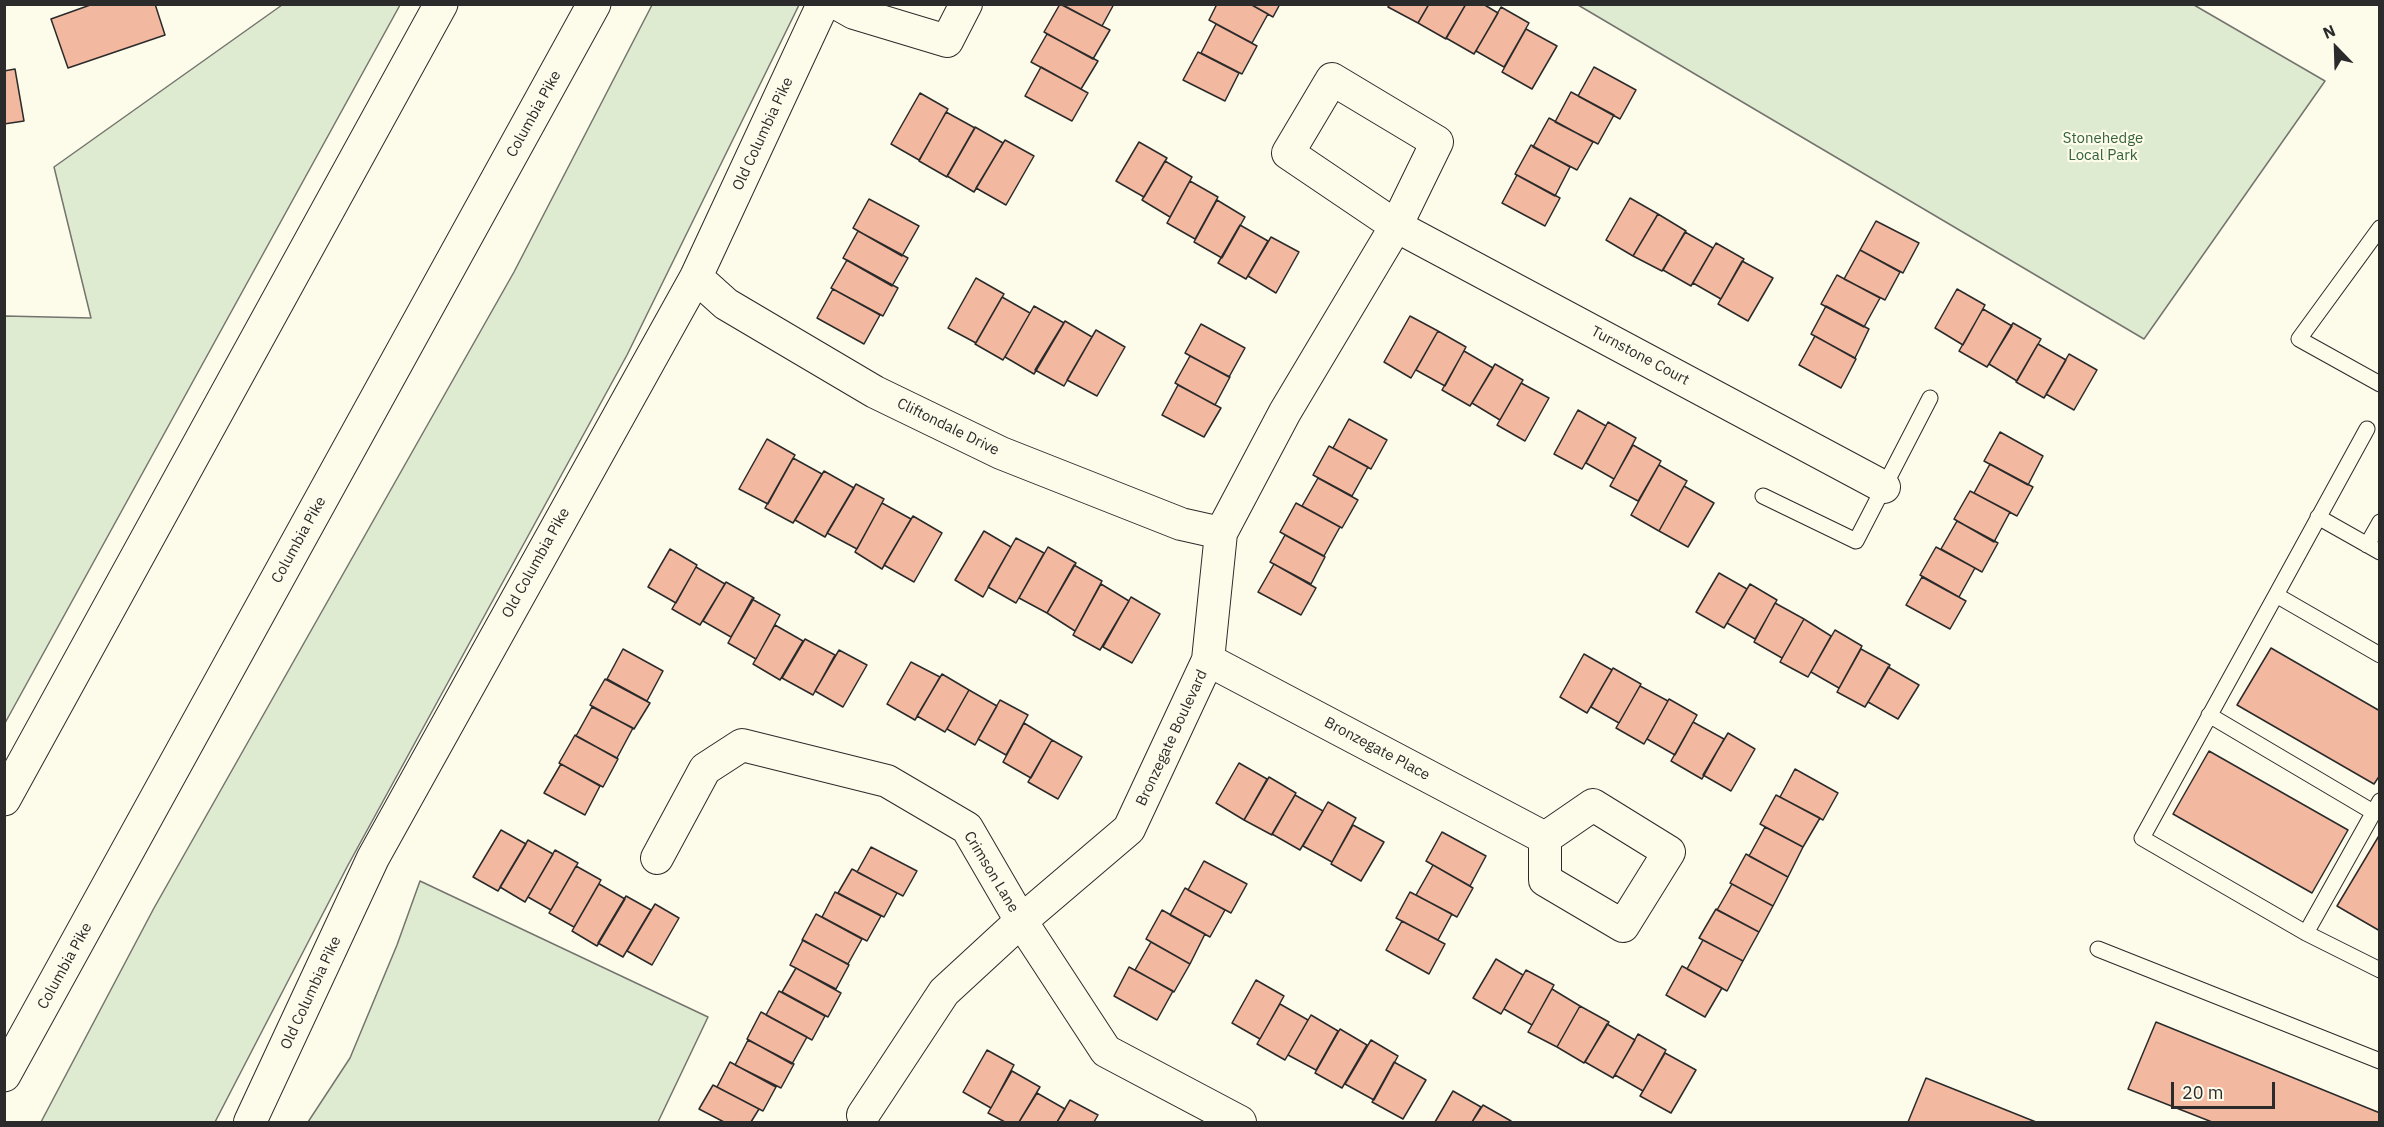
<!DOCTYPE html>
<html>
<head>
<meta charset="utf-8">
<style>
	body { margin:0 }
	#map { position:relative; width:2384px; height:1127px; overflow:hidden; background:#fdfbea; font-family:"IBM Plex Sans",sans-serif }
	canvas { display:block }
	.frame { position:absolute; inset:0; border:6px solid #2b2b2b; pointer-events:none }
	.north { position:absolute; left:2306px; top:18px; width:60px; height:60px; -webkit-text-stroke:4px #fdfbea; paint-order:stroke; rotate:337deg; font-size:16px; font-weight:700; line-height:24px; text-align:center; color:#2b2b2b }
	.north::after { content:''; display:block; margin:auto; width:21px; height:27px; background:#2b2b2b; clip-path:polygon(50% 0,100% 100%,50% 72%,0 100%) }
	.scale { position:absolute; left:2171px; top:1082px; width:104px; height:27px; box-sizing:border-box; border:3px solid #2b2b2b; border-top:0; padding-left:8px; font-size:18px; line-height:21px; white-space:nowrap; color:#2b2b2b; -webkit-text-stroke:4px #fdfbea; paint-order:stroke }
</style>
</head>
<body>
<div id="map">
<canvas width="2384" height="1127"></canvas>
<div class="frame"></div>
<div class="north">N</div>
<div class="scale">20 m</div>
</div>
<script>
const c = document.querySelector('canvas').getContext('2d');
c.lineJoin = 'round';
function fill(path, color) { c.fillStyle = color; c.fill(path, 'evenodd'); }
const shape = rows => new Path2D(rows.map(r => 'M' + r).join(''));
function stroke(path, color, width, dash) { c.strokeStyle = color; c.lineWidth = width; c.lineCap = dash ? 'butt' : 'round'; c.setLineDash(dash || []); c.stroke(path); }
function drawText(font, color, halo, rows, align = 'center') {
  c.font = font + ' "IBM Plex Sans",sans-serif'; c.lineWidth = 4.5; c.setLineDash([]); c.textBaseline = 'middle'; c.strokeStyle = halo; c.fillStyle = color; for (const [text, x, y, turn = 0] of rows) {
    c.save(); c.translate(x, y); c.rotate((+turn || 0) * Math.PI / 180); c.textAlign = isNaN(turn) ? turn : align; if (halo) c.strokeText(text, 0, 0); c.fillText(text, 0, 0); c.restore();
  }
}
const green = shape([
	[282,5,400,5,5,723,5,316,91,318,54,167,282,5],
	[652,5,799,5,627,355,347,867,215,1122,41,1122,154,908,514,272,652,5],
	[1578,5,2194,5,2325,81,2144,339,1578,5],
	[420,881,708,1017,658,1122,308,1122,350,1058,397,945,420,881]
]);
const building = shape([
	[93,4,155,4,165,35,68,68,51,19,93,4],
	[1060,4,1110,30,1093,59,1044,32,1060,4],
	[1061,4,1114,4,1102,26,1061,4],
	[1217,4,1250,4,1268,14,1252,43,1209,20,1217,4],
	[1250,4,1280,4,1273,17,1250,4],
	[1390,4,1429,4,1418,23,1388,7,1390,4],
	[1429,4,1466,4,1446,39,1418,23,1429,4],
	[1466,4,1483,4,1498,13,1474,54,1446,38,1466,4],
	[1501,7,1529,23,1504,67,1476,51,1501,7],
	[1216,24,1257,46,1242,74,1201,53,1216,24],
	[1526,29,1557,46,1532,89,1502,72,1526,29],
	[1047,34,1098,61,1081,89,1031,62,1047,34],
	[1198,52,1239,73,1225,101,1183,80,1198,52],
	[1041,67,1088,93,1072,121,1025,96,1041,67],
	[1594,67,1636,90,1620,119,1578,96,1594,67],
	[15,69,24,121,4,124,4,71,15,69],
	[1571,92,1614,115,1598,144,1555,122,1571,92],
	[920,93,948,109,919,160,891,144,920,93],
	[946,112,975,128,947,177,919,161,946,112],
	[1549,118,1593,142,1577,170,1533,147,1549,118],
	[975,127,1003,143,974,192,947,176,975,127],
	[1005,140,1034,156,1006,205,976,188,1005,140],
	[1139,142,1167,158,1144,197,1116,181,1139,142],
	[1531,145,1570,167,1555,196,1515,174,1531,145],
	[1165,161,1192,177,1170,217,1142,200,1165,161],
	[1517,175,1560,198,1545,226,1502,203,1517,175],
	[1190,181,1218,197,1195,239,1167,223,1190,181],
	[1630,198,1658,214,1633,256,1606,240,1630,198],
	[869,199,919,226,902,256,853,228,869,199],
	[1217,200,1245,217,1222,258,1194,242,1217,200],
	[1658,214,1686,231,1662,271,1633,256,1658,214],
	[1876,221,1919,243,1903,273,1860,250,1876,221],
	[1240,225,1268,241,1246,279,1218,263,1240,225],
	[858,231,908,258,892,286,843,258,858,231],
	[1685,232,1713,248,1691,286,1663,270,1685,232],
	[1271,237,1299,252,1276,293,1248,276,1271,237],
	[1716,243,1744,259,1721,299,1693,283,1716,243],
	[1860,250,1900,272,1885,300,1844,279,1860,250],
	[847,260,898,288,883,316,831,288,847,260],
	[1742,261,1773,278,1748,321,1718,304,1742,261],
	[1837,275,1880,298,1864,327,1821,304,1837,275],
	[976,278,1004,294,976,343,948,328,976,278],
	[833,289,880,315,864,344,817,318,833,289],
	[1957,289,1985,305,1963,345,1935,328,1957,289],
	[1002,297,1030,313,1003,360,975,344,1002,297],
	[1034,306,1064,323,1034,374,1005,357,1034,306],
	[1826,306,1869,329,1855,358,1811,334,1826,306],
	[1983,309,2012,326,1987,367,1959,351,1983,309],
	[1410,316,1438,331,1411,378,1384,362,1410,316],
	[1065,321,1092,337,1064,386,1035,370,1065,321],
	[2013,323,2041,339,2017,381,1989,364,2013,323],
	[1201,324,1245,348,1229,377,1185,353,1201,324],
	[1096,330,1125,347,1097,396,1067,380,1096,330],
	[1438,331,1466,347,1445,386,1416,370,1438,331],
	[1815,336,1856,359,1841,388,1799,365,1815,336],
	[2038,344,2066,360,2044,398,2016,382,2038,344],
	[1464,351,1493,368,1470,406,1442,390,1464,351],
	[2069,354,2097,370,2074,410,2046,394,2069,354],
	[1190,356,1230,377,1215,405,1175,383,1190,356],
	[1495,364,1523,380,1500,420,1472,403,1495,364],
	[1521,383,1549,398,1525,441,1497,425,1521,383],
	[1178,385,1221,408,1204,437,1162,415,1178,385],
	[1578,410,1606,426,1582,469,1554,454,1578,410],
	[1349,419,1387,440,1371,469,1333,448,1349,419],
	[1608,422,1636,438,1614,479,1586,463,1608,422],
	[2000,432,2043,456,2028,485,1984,461,2000,432],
	[767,439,795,455,768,504,739,489,767,439],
	[1633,445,1661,461,1638,501,1610,486,1633,445],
	[1329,446,1368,467,1352,496,1313,475,1329,446],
	[793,458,822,474,793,523,765,508,793,458],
	[1990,464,2033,487,2017,516,1974,493,1990,464],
	[1659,465,1687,481,1659,531,1631,515,1659,465],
	[824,471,854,488,825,537,795,520,824,471],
	[1318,478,1358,500,1342,528,1302,506,1318,478],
	[856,484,884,499,857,549,827,533,856,484],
	[1684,486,1714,503,1688,547,1659,531,1684,486],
	[1970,491,2010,512,1994,542,1954,519,1970,491],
	[882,503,911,519,882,569,855,552,882,503],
	[1296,503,1340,527,1324,556,1280,532,1296,503],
	[913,516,942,533,914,582,884,565,913,516],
	[1957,521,1998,543,1982,572,1941,549,1957,521],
	[984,531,1011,547,983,597,955,580,984,531],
	[1285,535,1325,557,1311,584,1270,562,1285,535],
	[1016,538,1044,553,1016,603,988,587,1016,538],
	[1048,547,1076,563,1047,613,1019,598,1048,547],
	[1936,547,1975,568,1959,597,1920,575,1936,547],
	[670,549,697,565,676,603,648,587,670,549],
	[1274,564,1316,588,1301,615,1258,592,1274,564],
	[1074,565,1102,581,1075,631,1047,613,1074,565],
	[696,567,725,584,700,625,672,609,696,567],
	[1719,573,1747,589,1724,628,1696,612,1719,573],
	[1922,577,1966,601,1950,629,1906,605,1922,577],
	[726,582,754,598,731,637,703,621,726,582],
	[1101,584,1129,601,1100,650,1073,635,1101,584],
	[1750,584,1777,600,1755,639,1727,623,1750,584],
	[1131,597,1160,614,1132,663,1103,647,1131,597],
	[752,599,780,615,756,659,728,643,752,599],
	[1775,603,1804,619,1782,658,1754,642,1775,603],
	[1804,619,1831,636,1808,677,1780,662,1804,619],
	[775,625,803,641,780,680,753,664,775,625],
	[1835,630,1862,646,1839,688,1811,672,1835,630],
	[805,639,835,655,813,695,782,678,805,639],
	[2271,648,2380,711,2380,775,2374,784,2237,705,2271,648],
	[623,649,663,671,647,701,607,679,623,649],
	[1861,649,1890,665,1865,707,1837,692,1861,649],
	[839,650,867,665,843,707,815,691,839,650],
	[1584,654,1612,670,1587,713,1560,697,1584,654],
	[911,662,940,677,915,720,887,704,911,662],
	[1888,667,1919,685,1898,719,1868,702,1888,667],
	[1613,668,1641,684,1619,723,1591,707,1613,668],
	[942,674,969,690,945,732,917,716,942,674],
	[605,679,650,703,634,729,590,705,605,679],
	[1640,686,1668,701,1644,744,1616,728,1640,686],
	[969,690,997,706,975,745,947,729,969,690],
	[1669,699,1697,715,1675,755,1647,739,1669,699],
	[1000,700,1028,715,1006,755,978,739,1000,700],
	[592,707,633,728,617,758,576,736,592,707],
	[1693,722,1724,739,1702,779,1671,761,1693,722],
	[1024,723,1052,740,1031,778,1003,762,1024,723],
	[1728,733,1755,749,1731,791,1703,775,1728,733],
	[575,735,618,759,603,787,559,763,575,735],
	[1052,740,1082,757,1058,799,1028,782,1052,740],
	[2209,751,2348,830,2312,893,2173,814,2209,751],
	[1239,763,1267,779,1244,820,1216,803,1239,763],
	[561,764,600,786,585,815,544,793,561,764],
	[1795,769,1838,793,1823,820,1780,797,1795,769],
	[1269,777,1296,793,1272,835,1244,820,1269,777],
	[1295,795,1323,811,1300,850,1272,834,1295,795],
	[1776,795,1820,818,1803,847,1760,824,1776,795],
	[1328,802,1356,818,1332,862,1303,846,1328,802],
	[1353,825,1384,842,1361,881,1331,864,1353,825],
	[1765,827,1803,847,1788,877,1749,856,1765,827],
	[501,830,526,844,498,891,473,877,501,830],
	[1442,832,1486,856,1470,886,1426,861,1442,832],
	[2380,834,2380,931,2337,906,2380,834],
	[528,840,553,854,525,902,500,887,528,840],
	[871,847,917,871,903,896,857,872,871,847],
	[555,850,578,863,551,910,528,897,555,850],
	[1746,854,1788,877,1773,906,1730,883,1746,854],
	[1204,861,1247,884,1231,913,1188,890,1204,861],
	[1433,865,1473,888,1457,917,1416,895,1433,865],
	[576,866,601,880,574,927,549,913,576,866],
	[852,869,897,893,884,917,838,893,852,869],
	[599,884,625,899,597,946,572,931,599,884],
	[1732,884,1773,906,1759,932,1717,910,1732,884],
	[1185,888,1225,910,1210,937,1170,915,1185,888],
	[835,892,881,916,867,941,822,917,835,892],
	[1410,892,1452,914,1438,940,1396,918,1410,892],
	[626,896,651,910,623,957,598,943,626,896],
	[655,904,679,918,652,965,627,951,655,904],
	[1716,909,1759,932,1743,961,1699,938,1716,909],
	[1162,910,1205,934,1190,964,1146,939,1162,910],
	[816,914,862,939,848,964,802,940,816,914],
	[1402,921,1445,944,1429,974,1386,950,1402,921],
	[803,940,849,965,836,989,790,965,803,940],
	[1703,940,1743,961,1727,991,1687,969,1703,940],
	[1151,942,1190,964,1174,992,1135,970,1151,942],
	[1496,959,1523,975,1501,1014,1473,998,1496,959],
	[1682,966,1722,988,1705,1017,1666,995,1682,966],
	[1129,967,1173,991,1157,1020,1114,996,1129,967],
	[796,968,841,993,828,1017,782,992,796,968],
	[1526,970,1554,985,1532,1025,1504,1009,1526,970],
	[1256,980,1284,996,1260,1039,1232,1023,1256,980],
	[1552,989,1580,1006,1557,1047,1528,1032,1552,989],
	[779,991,825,1016,812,1040,766,1015,779,991],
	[1280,1004,1308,1020,1285,1060,1257,1044,1280,1004],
	[1580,1006,1609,1022,1584,1063,1557,1047,1580,1006],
	[761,1012,807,1037,792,1064,747,1039,761,1012],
	[1311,1015,1338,1031,1316,1070,1288,1055,1311,1015],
	[2156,1022,2380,1113,2380,1122,2212,1122,2128,1089,2156,1022],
	[1607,1024,1635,1040,1613,1078,1585,1062,1607,1024],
	[1340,1029,1367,1045,1342,1088,1315,1073,1340,1029],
	[1638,1034,1666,1050,1643,1091,1615,1075,1638,1034],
	[748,1040,794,1064,781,1088,735,1065,748,1040],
	[1371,1040,1398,1056,1374,1100,1345,1084,1371,1040],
	[987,1050,1014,1065,991,1108,963,1092,987,1050],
	[1665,1053,1696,1070,1671,1113,1640,1096,1665,1053],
	[730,1062,776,1087,763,1111,717,1087,730,1062],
	[1394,1062,1426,1080,1403,1119,1372,1102,1394,1062],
	[1012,1071,1040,1087,1019,1122,1005,1122,988,1113,1012,1071],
	[1926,1078,2036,1122,1908,1122,1926,1078],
	[713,1085,759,1109,751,1122,724,1122,699,1109,713,1085],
	[1453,1091,1481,1107,1472,1122,1435,1122,1453,1091],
	[1037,1093,1065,1109,1057,1122,1019,1122,1037,1093],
	[1070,1100,1098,1115,1094,1122,1057,1122,1070,1100],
	[1483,1105,1511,1121,1510,1122,1472,1122,1483,1105]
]);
const lane = shape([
	[2380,228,2299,339,2380,384],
	[2367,429,2276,595,2380,655],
	[1763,496,1856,541,1930,398],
	[2318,517,2380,552],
	[2367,545,2380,522],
	[2276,595,2142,838,2306,933],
	[2209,715,2373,812],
	[2380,801,2306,933,2380,970],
	[2098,949,2380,1061]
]);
const street = shape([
	[838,4,854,13,947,41,966,4],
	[696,277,726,304,875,392,1001,453,1181,524,1221,533],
	[1208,660,1545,838,1593,805,1669,852,1623,926,1545,880,1545,838],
	[657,858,705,769,742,745,887,781,967,828,1021,921,1106,1051,1240,1122],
	[863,1115,944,992,1021,921,1129,829,1208,660,1221,533,1285,412,1396,226,1437,142,1332,79,1288,153,1396,226,1884,487],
	[250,1122,373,858,696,277,823,4]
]);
const highway = shape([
	[4,799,441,4],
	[4,1075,594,4]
]);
const streetNames = [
	["Columbia Pike",534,114,-61],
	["Old Columbia Pike",763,134,-65],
	["Turnstone Court",1640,356,28],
	["Cliftondale Drive",948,427,26],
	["Columbia Pike",299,540,-61],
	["Old Columbia Pike",536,563,-61],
	["Bronzegate Boulevard",1172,738,-65],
	["Bronzegate Place",1377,749,28],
	["Crimson Lane",991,872,59],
	["Columbia Pike",65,966,-61],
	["Old Columbia Pike",311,993,-65]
];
const parkNames = [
	["Stonehedge",2103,139],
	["Local Park",2103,156]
];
fill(green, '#deebd1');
stroke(green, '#74746e', 1.5);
fill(building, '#f2b8a0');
stroke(building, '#2b2b2b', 1.5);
stroke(lane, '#2b2b2b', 17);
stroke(street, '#2b2b2b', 34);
stroke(highway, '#2b2b2b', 35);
stroke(lane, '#fdfbea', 15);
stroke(street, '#fdfbea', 32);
stroke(highway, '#fdfbea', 33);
drawText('15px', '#2b2b2b', '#fdfbea', streetNames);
drawText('15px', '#34623c', '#fdfbea', parkNames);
</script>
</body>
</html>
